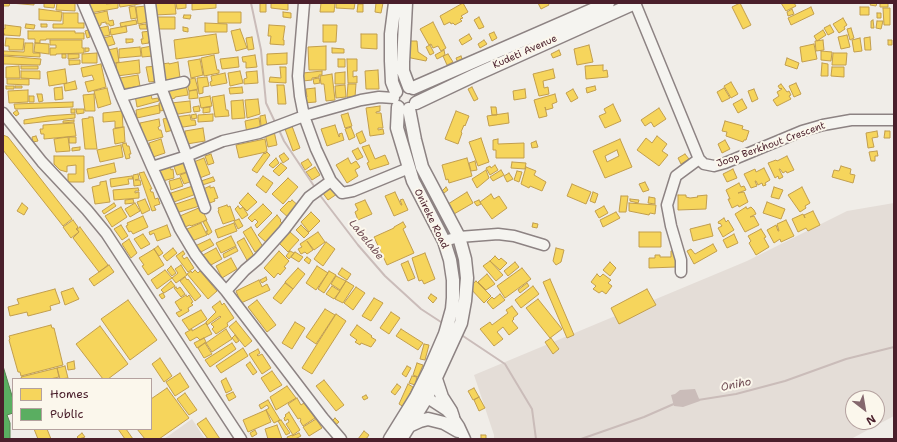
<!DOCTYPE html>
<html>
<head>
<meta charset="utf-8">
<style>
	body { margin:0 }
	#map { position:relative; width:897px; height:442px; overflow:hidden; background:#f0ede8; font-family:"Shantell Sans",sans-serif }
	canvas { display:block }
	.frame { position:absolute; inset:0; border:4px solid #4a1f2b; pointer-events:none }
	.legend { position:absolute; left:12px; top:378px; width:140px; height:52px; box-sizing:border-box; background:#fbf7ec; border:1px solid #b4a19f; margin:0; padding:5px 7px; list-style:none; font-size:12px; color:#4a1f2b }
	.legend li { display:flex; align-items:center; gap:8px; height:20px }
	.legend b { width:20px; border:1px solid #b4a19f }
	.north { position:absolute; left:845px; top:390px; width:40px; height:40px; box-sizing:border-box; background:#fbf7ec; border:1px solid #b4a19f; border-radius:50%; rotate:149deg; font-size:11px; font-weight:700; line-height:16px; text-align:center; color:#4a1f2b }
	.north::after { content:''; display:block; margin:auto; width:14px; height:18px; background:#84676d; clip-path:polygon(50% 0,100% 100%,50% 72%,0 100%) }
</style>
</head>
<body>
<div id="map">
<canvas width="897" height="442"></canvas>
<div class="frame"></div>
<ul class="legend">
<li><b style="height:11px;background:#f6d55c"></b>Homes</li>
<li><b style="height:11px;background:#5aae61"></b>Public</li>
</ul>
<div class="north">N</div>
</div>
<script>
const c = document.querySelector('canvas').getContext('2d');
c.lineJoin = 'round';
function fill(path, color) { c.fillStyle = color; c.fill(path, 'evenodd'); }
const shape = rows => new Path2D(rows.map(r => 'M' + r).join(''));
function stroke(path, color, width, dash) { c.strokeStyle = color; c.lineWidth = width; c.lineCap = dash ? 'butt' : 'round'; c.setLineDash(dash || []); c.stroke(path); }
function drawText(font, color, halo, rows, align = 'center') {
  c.font = font + ' "Shantell Sans",sans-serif'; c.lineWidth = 4; c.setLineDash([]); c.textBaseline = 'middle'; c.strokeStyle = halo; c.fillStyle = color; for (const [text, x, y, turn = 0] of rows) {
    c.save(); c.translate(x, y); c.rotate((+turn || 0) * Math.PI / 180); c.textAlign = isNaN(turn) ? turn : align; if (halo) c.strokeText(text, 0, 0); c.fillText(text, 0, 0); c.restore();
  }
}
const green = shape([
	[894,203,894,416,851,439,494,439,494,435,474,375,747,261,847,211],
	[853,398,877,398,877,422,853,422],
	[192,419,205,439,164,439]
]);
const water = shape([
	[695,389,700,401,683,407,674,406,671,395,675,394,680,390]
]);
const homes = shape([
	[3,3,10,3,9,6,3,6,3,3],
	[10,3,34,3,34,5,10,3],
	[44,3,55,3,54,8,44,7,44,3],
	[57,3,75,3,75,11,56,10,57,3],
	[89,3,106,3,106,4,118,3,118,8,90,13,89,3],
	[119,3,146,3,120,7,119,3],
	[155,3,175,3,176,14,155,15,155,3],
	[176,3,186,3,186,8,177,9,176,3],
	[192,3,216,3,216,8,192,10,192,3],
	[260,3,266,3,266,12,260,12,260,3],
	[271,3,288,3,288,10,271,8,271,3],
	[321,3,335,3,334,12,320,12,321,3],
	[336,3,355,3,354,9,336,8,336,3],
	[376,3,383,3,381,13,375,12,376,3],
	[463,3,468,12,461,16,463,18,460,19,462,21,455,25,453,23,451,24,450,22,444,25,440,16,463,3],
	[538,3,548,3,549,5,541,9,538,3],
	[740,3,751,25,743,29,732,7,740,3],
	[781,3,794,3,796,6,786,11,781,3],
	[871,3,877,3,876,6,870,5,871,3],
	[880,3,888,3,888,7,880,7,880,3],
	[358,4,363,4,363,12,357,12,358,4],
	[135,6,137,18,131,19,129,7,135,6],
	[146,6,149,22,138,24,136,7,146,6],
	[811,7,814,14,791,25,788,18,811,7],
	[860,7,869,7,869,15,860,15,860,7],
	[883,8,890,8,890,25,884,25,883,8],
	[39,9,62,12,61,21,39,20,39,9],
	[792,9,794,14,788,16,787,12,792,9],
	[107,11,109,21,113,20,114,25,110,26,109,24,106,24,106,22,101,23,101,25,96,27,93,14,107,11],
	[218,12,241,12,241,23,218,23,218,12],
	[283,12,291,13,291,18,283,17,283,12],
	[63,13,78,13,78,23,84,23,84,28,53,28,53,24,63,24,63,13],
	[877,13,881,13,881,18,877,18,877,13],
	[184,15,191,15,190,19,183,18,184,15],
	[157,17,175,17,175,29,157,29,157,17],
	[479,17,484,27,479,29,474,20,479,17],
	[843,18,847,25,844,27,845,29,839,33,833,24,843,18],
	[136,20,137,24,121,27,120,23,136,20],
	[873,20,874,28,871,28,871,21,873,20],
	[877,21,883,21,881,29,876,28,877,21],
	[433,22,446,48,441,51,438,46,433,48,431,44,429,45,420,29,433,22],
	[205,23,227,24,227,32,205,32,205,23],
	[26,24,35,25,34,29,25,28,26,24],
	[41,24,47,24,47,27,41,27,41,24],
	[146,24,147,29,140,29,139,25,146,24],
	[5,25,21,27,20,36,4,35,5,34,3,34,3,28,5,29,5,25],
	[269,25,285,26,283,40,284,40,284,45,270,44,271,36,268,36,269,25],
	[323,25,337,25,336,42,323,42,323,25],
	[830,25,834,32,828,35,824,28,830,25],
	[108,26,110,35,100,37,99,28,108,26],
	[126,26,127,32,111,35,110,29,126,26],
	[183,27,188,28,188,32,183,31,183,27],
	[851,28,854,38,850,40,847,29,851,28],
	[240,29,247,48,236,51,231,31,240,29],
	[88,30,90,37,87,38,85,31,88,30],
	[823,30,826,35,817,41,814,36,823,30],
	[28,31,75,31,75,33,84,33,84,39,46,39,46,40,40,40,40,43,35,43,35,39,28,39,28,31],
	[151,31,152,41,148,42,149,43,142,44,141,39,143,39,142,32,151,31],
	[494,32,497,38,492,41,489,34,494,32],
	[216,34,219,53,176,59,174,40,216,34],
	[361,34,377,34,377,49,361,48,361,34],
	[469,34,472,39,462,45,459,40,469,34],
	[847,35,850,47,841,49,838,37,847,35],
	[112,36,115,44,105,47,103,38,112,36],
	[252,37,254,49,248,50,246,38,252,37],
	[870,37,871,50,865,50,864,38,870,37],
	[6,38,24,39,23,50,9,50,9,46,5,46,6,38],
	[407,38,410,39,411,41,417,41,418,52,427,58,426,61,406,57,407,38],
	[860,38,862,51,854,52,852,40,860,38],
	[126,39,133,39,133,42,126,43,126,39],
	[50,40,82,40,82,48,84,48,84,53,56,54,56,55,50,55,50,48,56,48,56,45,50,45,50,40],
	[484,40,487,44,480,48,478,44,484,40],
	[823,40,824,50,816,51,815,41,823,40],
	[888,40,892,40,892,45,888,45,888,40],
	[25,43,33,43,33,53,40,53,40,57,3,55,3,51,24,52,25,43],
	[35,43,49,44,49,54,34,52,35,43],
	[814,44,817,59,802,62,800,47,814,44],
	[430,45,434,53,430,55,426,47,430,45],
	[589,45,593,62,577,65,574,49,589,45],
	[152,46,153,56,142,57,141,48,152,46],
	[326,46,326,70,309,70,308,47,326,46],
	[140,47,141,56,119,58,119,49,140,47],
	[85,48,89,48,89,51,85,52,85,48],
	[117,48,119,62,112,64,108,50,117,48],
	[332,48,344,49,344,53,332,53,332,48],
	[444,50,445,55,437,59,435,55,444,50],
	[559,50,561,55,553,58,551,54,559,50],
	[821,51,832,52,831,61,821,60,821,51],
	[97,53,97,63,82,63,82,54,97,53],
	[287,53,287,64,267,65,267,54,287,53],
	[833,53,847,53,846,65,832,65,833,53],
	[62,54,66,54,66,58,62,58,62,54],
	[68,54,79,54,79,58,68,59,68,54],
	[448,54,453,62,447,65,443,56,448,54],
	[214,55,217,70,219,70,219,73,204,76,201,58,214,55],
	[255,55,257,67,246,68,246,62,243,62,242,57,255,55],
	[3,56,41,59,40,65,4,64,3,63,3,56],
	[461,56,463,61,458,63,456,58,461,56],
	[238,57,239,67,222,69,220,59,238,57],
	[787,58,799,63,797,69,785,65,787,58],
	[200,59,203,75,191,78,188,61,200,59],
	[338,59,345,59,345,67,338,67,338,59],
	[347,59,357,59,357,71,353,71,353,77,357,76,357,83,348,83,347,59],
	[69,60,80,60,80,64,69,65,69,60],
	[139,60,140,73,117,76,116,63,139,60],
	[178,62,180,78,165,80,162,64,169,63,169,64,178,62],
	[822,63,828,64,828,76,821,76,822,63],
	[101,64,106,87,88,92,85,82,94,80,92,75,83,77,81,68,101,64],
	[603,65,603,71,607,70,608,77,586,79,585,66,603,65],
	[19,66,20,78,6,78,6,67,19,66],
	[21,66,38,66,38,69,21,69,21,66],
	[156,66,158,81,149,82,146,67,156,66],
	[280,67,286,67,286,83,269,82,270,77,281,78,280,67],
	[832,67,844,67,844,77,831,76,832,67],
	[65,69,67,83,49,86,47,72,65,69],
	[553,69,555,78,543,81,544,88,548,87,549,94,539,96,533,74,553,69],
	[378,70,379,89,366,89,365,71,378,70],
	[21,71,40,71,40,79,21,78,21,71],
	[240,71,243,83,230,86,228,73,240,71],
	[257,71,258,83,244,84,244,79,247,78,246,72,257,71],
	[322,71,322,75,319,75,319,77,312,78,312,80,303,81,303,73,322,71],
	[345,72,345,84,335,84,335,73,345,72],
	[225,73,227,83,211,86,210,82,212,81,211,76,225,73],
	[332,74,335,100,326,101,324,84,321,84,320,76,332,74],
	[138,75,140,86,122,89,120,78,138,75],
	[207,77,209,86,203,87,203,93,199,94,197,78,207,77],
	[195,78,198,89,189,91,186,80,195,78],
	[319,78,320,83,314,84,313,79,319,78],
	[7,79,29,79,29,85,7,84,7,79],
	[75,81,77,89,65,91,64,84,75,81],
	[731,82,738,94,731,98,724,86,731,82],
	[796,83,801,94,794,97,789,86,796,83],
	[186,84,188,95,175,97,175,98,168,100,166,87,186,84],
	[348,84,356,84,355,97,347,97,348,84],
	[781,84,787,92,789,91,791,95,789,96,791,99,777,106,773,100,779,96,777,92,782,89,781,88,780,89,778,86,781,84],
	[277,85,284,85,286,104,278,104,277,85],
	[345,85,346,97,336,98,335,86,345,85],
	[6,86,14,86,14,89,6,89,6,86],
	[15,86,22,86,22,88,15,88,15,86],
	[595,86,596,90,587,93,586,88,595,86],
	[62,87,63,99,55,100,54,88,62,87],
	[242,87,243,93,230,94,229,88,242,87],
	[472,87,478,99,474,101,468,89,472,87],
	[107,88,111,104,98,108,94,91,107,88],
	[315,88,316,102,304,103,304,97,307,97,306,89,315,88],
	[724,88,730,98,722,102,717,92,724,88],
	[525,89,526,98,514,100,513,91,525,89],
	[573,89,578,98,571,102,566,93,573,89],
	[754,89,758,99,752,102,748,91,754,89],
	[28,90,28,102,9,103,8,91,28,90],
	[156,90,157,94,151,95,152,99,158,98,159,101,137,107,135,95,156,90],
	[197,90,198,98,189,99,189,91,197,90],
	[37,94,42,94,43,101,39,102,37,94],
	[94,94,95,111,85,111,83,95,94,94],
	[555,94,557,102,552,104,553,108,546,110,545,107,547,116,539,118,534,100,555,94],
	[224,95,226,110,228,110,229,116,215,117,212,97,224,95],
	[29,96,34,96,34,102,29,102,29,96],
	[210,96,212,106,201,108,199,98,210,96],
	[258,99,260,114,247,118,245,100,258,99],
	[742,99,747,108,738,113,733,104,742,99],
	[243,100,245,118,232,119,231,101,243,100],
	[190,101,191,112,172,115,171,103,190,101],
	[73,102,73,107,15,109,14,104,73,102],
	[164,102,166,110,160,111,159,103,164,102],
	[613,104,621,121,605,128,599,116,606,113,604,109,613,104],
	[159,105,160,113,137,118,136,110,159,105],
	[199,106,200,111,194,112,193,107,199,106],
	[380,106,380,111,376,112,376,113,381,113,383,128,378,128,378,130,383,129,384,134,370,136,366,108,380,106],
	[210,107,210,112,203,113,203,108,210,107],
	[491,107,496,107,497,115,492,115,491,107],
	[659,108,666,119,654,127,651,122,645,126,641,120,659,108],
	[71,109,75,109,75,113,71,113,71,109],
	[76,109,84,109,84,113,77,114,76,109],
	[17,110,19,114,16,116,13,113,17,110],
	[122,111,123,127,115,128,115,121,103,122,103,113,122,111],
	[456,111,469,116,465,126,464,125,461,132,462,133,458,144,445,139,456,111],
	[348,113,352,126,345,128,341,115,348,113],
	[508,113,509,123,489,126,487,116,508,113],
	[75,114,75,118,24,124,24,120,47,116,75,114],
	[196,114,197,118,192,119,191,115,196,114],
	[213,114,213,121,198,122,198,115,213,114],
	[190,115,191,120,195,120,196,125,177,128,175,117,190,115],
	[265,115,267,125,261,126,260,116,265,115],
	[89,117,93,117,97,149,85,149,82,119,89,118,89,117],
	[171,117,173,130,166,132,163,119,171,117],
	[259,118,261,131,247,134,245,121,259,118],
	[159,119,160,126,158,127,159,130,161,130,163,137,144,142,140,123,159,119],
	[74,120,74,122,63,123,63,121,74,120],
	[725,121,743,126,742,129,749,131,746,140,744,140,743,142,726,136,727,132,722,131,725,121],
	[74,123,76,136,44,139,44,134,41,134,40,129,43,129,43,125,74,123],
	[335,125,339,137,340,136,339,134,342,133,344,140,327,146,321,129,335,125],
	[292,126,300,148,293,151,285,129,292,126],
	[124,127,125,142,115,144,113,129,124,127],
	[351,127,355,137,349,140,345,129,351,127],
	[203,128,205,141,187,144,185,131,203,128],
	[274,131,277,145,268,147,265,133,274,131],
	[362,131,366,141,360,144,356,134,362,131],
	[877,131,878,137,872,138,874,147,868,148,866,133,877,131],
	[885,131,890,131,890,138,884,138,885,131],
	[3,135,8,137,72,219,63,226,3,150,3,135],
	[36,136,38,141,33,142,32,137,36,136],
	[657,136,667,144,662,151,668,155,659,166,637,150,646,138,652,143,657,136],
	[68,137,70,151,56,152,54,139,68,137],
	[69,137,76,137,76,143,69,143,69,137],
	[481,138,489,162,478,166,469,142,481,138],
	[161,139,165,153,153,157,149,143,161,139],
	[265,139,267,150,266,152,239,158,236,145,265,139],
	[498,139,498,144,524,143,524,158,496,158,496,150,493,150,493,140,498,139],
	[620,139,632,167,605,178,593,151,620,139],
	[617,150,619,156,607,162,605,156,617,150],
	[725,140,730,149,722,153,718,144,725,140],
	[536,141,538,147,532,148,531,143,536,141],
	[126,143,127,146,129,146,131,154,129,154,130,158,126,159,122,144,126,143],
	[121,145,123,157,100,162,97,150,121,145],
	[369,145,375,159,385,155,389,164,370,170,367,163,369,162,362,147,369,145],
	[80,147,80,150,72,151,72,148,80,147],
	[358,148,363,157,357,160,352,151,358,148],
	[877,151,878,156,875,156,875,161,871,161,869,152,877,151],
	[267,152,270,155,257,173,252,170,264,153,265,154,267,152],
	[284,153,289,159,283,163,279,156,284,153],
	[211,154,214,163,208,165,205,156,211,154],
	[685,154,689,159,681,164,678,158,685,154],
	[54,156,84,156,84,182,68,182,68,174,76,174,76,165,67,166,67,172,60,170,54,164,54,156],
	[787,156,794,170,787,173,786,171,783,173,780,169,779,169,783,177,779,179,778,176,775,178,768,163,776,160,777,161,787,156],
	[204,158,210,174,197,179,191,163,204,158],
	[276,158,279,163,273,168,269,165,276,158],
	[348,158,351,164,356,161,360,167,355,170,358,176,347,183,336,165,348,158],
	[467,158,472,176,449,183,448,179,446,180,442,165,467,158],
	[186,159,190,171,177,175,173,164,186,159],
	[308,159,312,165,305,170,301,163,308,159],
	[475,161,477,170,471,171,469,163,475,161],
	[512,162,526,163,525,169,511,168,512,162],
	[114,163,116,172,89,179,87,169,114,163],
	[281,163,287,168,279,176,273,171,281,163],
	[170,164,171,170,173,169,174,178,159,182,156,167,170,164],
	[495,165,498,170,490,175,486,168,490,166,491,168,495,165],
	[841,166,851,169,850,174,855,175,853,183,832,177,834,170,839,171,841,166],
	[315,167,320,175,312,180,306,172,315,167],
	[526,167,536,171,534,175,546,182,542,191,530,186,529,188,521,184,526,167],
	[764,168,770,180,765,183,766,185,763,186,762,183,758,185,756,181,755,181,757,186,751,188,744,174,755,169,756,172,764,168],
	[733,169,737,178,727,182,723,174,733,169],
	[486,170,489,178,477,188,472,179,486,170],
	[501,170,504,175,493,181,490,177,501,170],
	[191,171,195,180,184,184,180,175,191,171],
	[517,171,522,172,519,182,514,180,517,171],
	[144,172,152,189,150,189,151,192,153,192,155,199,158,198,160,204,154,206,156,210,152,211,139,173,144,172],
	[509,173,513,179,507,182,504,176,509,173],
	[138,174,139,179,135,180,140,180,141,185,134,186,133,175,138,174],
	[132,176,133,179,128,179,129,184,111,187,110,179,132,176],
	[263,176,273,183,266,193,256,185,263,176],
	[213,177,215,181,199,186,198,182,213,177],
	[180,178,183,186,171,190,169,181,180,178],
	[288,178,298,187,283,204,272,194,288,178],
	[106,181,110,202,95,204,92,187,100,185,100,182,106,181],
	[645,182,649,190,643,192,639,184,645,182],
	[739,183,741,187,744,186,746,190,738,193,744,192,748,202,739,207,738,205,732,208,728,199,730,199,726,190,739,183],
	[572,184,591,192,586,204,567,196,572,184],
	[196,185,199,193,174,202,171,193,196,185],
	[210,186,210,188,214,187,218,198,214,199,215,201,207,204,201,190,210,186],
	[331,186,337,194,328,200,322,192,331,186],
	[446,187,448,190,444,193,442,191,446,187],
	[774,187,783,190,779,199,771,197,774,187],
	[802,187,810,203,805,206,806,208,800,212,788,195,802,187],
	[138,188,139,191,135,191,135,193,139,192,139,198,114,200,113,190,138,188],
	[395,192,401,205,402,205,400,200,403,199,408,210,394,216,385,196,395,192],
	[467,192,473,203,454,214,448,204,467,192],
	[593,192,598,194,595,203,590,201,593,192],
	[248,193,257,202,247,211,239,203,248,193],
	[491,194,494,199,499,196,507,208,492,219,480,202,491,194],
	[678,195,686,195,686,197,690,198,698,197,697,196,707,195,706,209,678,210,678,195],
	[200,196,203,205,176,213,173,205,200,196],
	[621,196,628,196,626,212,619,212,621,196],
	[649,197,655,198,655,204,648,203,649,197],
	[133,199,134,203,125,204,125,200,133,199],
	[145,199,150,210,142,214,137,202,145,199],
	[630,199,639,200,638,203,630,201,630,199],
	[292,200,300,207,290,219,280,210,289,201,290,202,292,200],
	[365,200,372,214,358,220,355,212,358,210,355,204,365,200],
	[479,200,481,204,477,206,474,202,479,200],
	[767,202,785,209,781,219,763,213,767,202],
	[22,203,28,208,24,215,17,211,22,203],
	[114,203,116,206,104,214,102,211,114,203],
	[135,203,140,211,130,217,125,209,135,203],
	[629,203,656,205,655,214,650,213,649,215,629,211,629,203],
	[263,204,272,213,257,228,255,225,258,222,255,219,252,222,248,218,263,204],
	[227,205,228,207,230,206,235,220,223,224,218,211,219,210,218,208,227,205],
	[238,206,240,209,243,207,248,215,242,219,235,209,238,206],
	[604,206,608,213,599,218,595,211,604,206],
	[121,207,127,217,112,227,105,216,121,207],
	[201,207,207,220,191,226,190,225,185,227,180,216,201,207],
	[746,207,747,209,751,207,754,210,756,214,750,217,754,216,759,225,745,232,735,214,746,207],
	[813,211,820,225,808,231,806,228,798,232,792,219,803,214,805,218,804,215,813,211],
	[311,212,320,221,309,232,301,222,311,212],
	[616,212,620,218,603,227,600,220,616,212],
	[277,215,281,220,280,221,284,225,268,244,258,235,277,215],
	[143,216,148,227,133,234,131,231,129,232,126,226,128,225,127,223,143,216],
	[724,218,726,222,728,220,734,230,723,237,718,228,722,226,720,223,719,224,718,222,724,218],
	[239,219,243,226,238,229,234,221,239,219],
	[73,220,78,227,76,229,79,232,71,238,63,227,73,220],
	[206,220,212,232,208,235,206,231,208,231,203,222,206,220],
	[786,220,794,236,781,242,780,239,774,243,767,230,776,225,778,231,779,231,777,224,786,220],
	[403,222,406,227,403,229,414,253,387,265,374,237,394,228,394,227,403,222],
	[201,223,207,235,192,241,187,229,201,223],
	[234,223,237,231,218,238,215,230,234,223],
	[533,223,538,224,537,228,532,227,533,223],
	[710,224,713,236,693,241,690,229,710,224],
	[121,225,128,236,122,240,114,229,121,225],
	[167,225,171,236,157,241,154,233,150,235,149,232,167,225],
	[301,225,309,233,304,238,296,230,301,225],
	[80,227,108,265,99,272,73,238,79,232,77,229,80,227],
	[251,227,263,247,255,252,243,232,251,227],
	[761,229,766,237,764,238,769,247,756,255,749,243,751,241,748,236,761,229],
	[290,232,299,240,288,252,279,243,290,232],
	[318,232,325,242,314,250,307,241,313,250,307,254,305,252,301,254,298,249,302,247,300,244,318,232],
	[639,232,661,232,661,247,639,247,639,232],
	[143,234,150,244,141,249,134,239,143,234],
	[734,234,738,243,727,248,723,240,734,234],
	[231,236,236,246,221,253,216,243,231,236],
	[244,238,255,258,248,262,237,242,244,238],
	[129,239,137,253,131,258,122,244,129,239],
	[210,239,214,245,199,253,195,246,210,239],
	[326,242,335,249,323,266,314,259,326,242],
	[713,244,717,251,694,264,687,251,691,249,695,254,713,244],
	[158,246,163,253,159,256,154,249,158,246],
	[236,247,238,251,224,258,223,254,236,247],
	[173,248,177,253,167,261,163,256,173,248],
	[216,248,222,259,209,266,203,255,216,248],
	[556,248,564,250,561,262,556,265,553,261,556,248],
	[154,249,164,265,148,275,142,266,144,265,139,258,154,249],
	[676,250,676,267,649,268,649,258,655,258,655,255,660,255,660,257,671,257,671,251,676,250],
	[183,251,185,254,182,256,184,259,187,257,194,268,188,272,176,256,183,251],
	[279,251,289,261,284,267,286,268,280,275,278,273,274,278,264,268,279,251],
	[290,251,294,253,289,259,286,256,290,251],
	[295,252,303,257,299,262,291,257,295,252],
	[425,253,435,279,424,284,422,280,419,281,412,258,425,253],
	[495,256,499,260,501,258,507,263,500,270,490,261,495,256],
	[307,257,311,260,309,264,304,260,307,257],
	[231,258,237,269,222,278,216,266,231,258],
	[408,261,415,278,408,281,401,264,408,261],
	[490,261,503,275,496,281,483,266,490,261],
	[515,262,519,267,508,276,504,271,515,262],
	[610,262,616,268,610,276,603,270,610,262],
	[109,265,114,272,94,286,89,279,109,265],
	[181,265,187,275,176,283,172,278,178,273,175,269,181,265],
	[171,266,176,273,172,276,167,270,171,266],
	[317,266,328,273,316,290,306,283,317,266],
	[298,268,305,274,293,289,285,282,298,268],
	[342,268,351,274,347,280,338,274,342,268],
	[522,268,531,279,505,298,497,286,522,268],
	[165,270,172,278,157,289,151,280,165,270],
	[195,270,198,273,200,271,217,291,208,299,187,274,191,271,192,273,195,270],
	[329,271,336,275,324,293,318,289,329,271],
	[487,274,495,284,486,290,478,282,487,274],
	[597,274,600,277,603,274,611,280,608,283,612,286,606,294,602,291,599,293,593,289,596,286,591,282,597,274],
	[336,276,346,281,340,290,331,284,336,276],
	[185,277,187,280,188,279,201,296,195,301,180,281,185,277],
	[266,277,267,280,262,283,260,280,266,277],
	[550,279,574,335,567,338,543,282,550,279],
	[259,280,262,287,267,284,270,290,241,303,236,291,259,280],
	[171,281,175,286,164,293,161,290,171,281],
	[346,281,354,286,343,303,335,299,346,281],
	[476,281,491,296,484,303,469,287,476,281],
	[285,283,293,289,281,304,273,298,285,283],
	[527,283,529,286,520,293,518,290,527,283],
	[332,286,340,291,334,299,326,294,332,286],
	[533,286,539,294,521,308,515,300,533,286],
	[176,287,177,289,180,287,185,294,181,297,174,288,176,287],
	[356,287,365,293,353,310,344,303,356,287],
	[73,288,79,299,65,305,61,292,73,288],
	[55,289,60,303,50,306,51,310,28,316,27,312,10,316,8,307,19,304,17,299,55,289],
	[647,289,656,305,619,324,611,308,647,289],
	[163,293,165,297,162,299,159,295,163,293],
	[431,294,437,298,433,303,428,298,431,294],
	[500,294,505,300,493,309,487,302,492,297,494,299,500,294],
	[186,295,187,297,189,295,193,302,191,303,193,305,188,308,189,311,179,317,176,313,182,310,180,310,175,302,186,295],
	[374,298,383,303,371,321,362,316,374,298],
	[538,299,562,329,550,338,526,308,538,299],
	[128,300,157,340,130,360,101,319,128,300],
	[257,300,276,325,267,332,248,307,257,300],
	[220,301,222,305,224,303,234,318,227,323,228,326,216,334,212,329,214,327,211,324,221,317,220,316,207,325,206,322,216,312,212,307,220,301],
	[512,306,518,314,513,318,514,319,512,321,518,328,509,335,503,327,497,332,503,339,494,346,480,329,490,322,492,325,508,313,506,310,512,306],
	[325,309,335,315,316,344,306,337,325,309],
	[201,310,207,319,189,330,182,320,201,310],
	[391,312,400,318,389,334,380,328,391,312],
	[336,314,346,321,312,374,302,368,336,314],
	[236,321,252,341,245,347,229,327,236,321],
	[295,322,305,328,292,349,282,343,295,322],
	[206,323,212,334,200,340,197,337,190,341,185,333,192,329,192,331,206,323],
	[51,325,52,328,54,328,63,365,21,376,20,372,18,372,9,340,10,339,9,336,51,325],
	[357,325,372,336,371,337,376,340,371,347,361,343,360,345,355,342,357,340,350,335,357,325],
	[100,326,128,364,108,379,103,379,76,344,100,326],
	[226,329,232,339,212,352,206,343,226,329],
	[401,329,423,343,418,350,396,336,401,329],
	[235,335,239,341,236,343,232,338,235,335],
	[204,338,206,342,197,348,194,343,204,338],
	[551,338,559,349,553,354,545,342,551,338],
	[205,343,212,354,204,358,198,348,205,343],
	[232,343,236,349,210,367,205,360,232,343],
	[424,344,429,345,425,360,420,359,424,344],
	[243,348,248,356,221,373,216,366,243,348],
	[258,349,260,353,257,355,258,356,262,354,271,368,262,374,249,354,258,349],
	[160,358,172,376,164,382,152,364,160,358],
	[74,361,75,369,68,370,67,363,74,361],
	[250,362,257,372,253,375,246,365,250,362],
	[417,363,423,365,418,377,413,375,417,363],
	[65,366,68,378,60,379,57,368,65,366],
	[407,366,411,368,406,377,402,374,407,366],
	[57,368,59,377,50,379,22,379,21,377,57,368],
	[272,371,282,385,270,392,261,378,272,371],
	[180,373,189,387,175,396,166,382,180,373],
	[412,376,417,377,415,385,409,383,412,376],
	[226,378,232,390,226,393,221,381,226,378],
	[324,380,344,405,336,411,316,386,324,380],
	[397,384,401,387,395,395,391,392,397,384],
	[408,384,413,387,404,407,399,404,408,384],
	[287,386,296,398,276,410,270,397,287,386],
	[167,388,189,418,159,439,145,439,137,429,151,429,151,399,167,388],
	[474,388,479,397,473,400,468,391,474,388],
	[233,392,236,397,229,401,226,395,233,392],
	[185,393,197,410,189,415,177,399,185,393],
	[366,395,368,398,364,400,362,397,366,395],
	[479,397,485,408,479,411,474,400,479,397],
	[297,398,301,405,304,403,315,418,303,426,300,421,301,420,300,418,298,419,288,404,297,398],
	[268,400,280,420,274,423,266,410,269,408,267,405,261,409,259,405,268,400],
	[266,410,271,422,248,432,243,420,266,410],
	[289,412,300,430,293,435,286,424,289,422,288,419,285,421,284,418,286,416,285,415,289,412],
	[206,418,220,439,208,439,197,424,206,418],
	[335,418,339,422,333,427,330,423,335,418],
	[316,419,322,428,309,436,303,427,316,419],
	[281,420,290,433,286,435,278,421,281,420],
	[277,425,282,439,268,439,265,429,277,425],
	[34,429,47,429,51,439,38,439,34,429],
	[118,429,126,429,133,439,125,439,118,429],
	[255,430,257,434,252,437,250,433,255,430],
	[364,431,369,435,366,439,358,439,364,431],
	[82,433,85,437,79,439,77,437,82,433],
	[299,433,301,436,295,439,288,439,287,437,292,435,292,436,299,433],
	[481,435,486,435,486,439,481,439,481,435]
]);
const public = shape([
	[3,366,13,399,13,413,7,415,10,423,10,439,3,439,3,366]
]);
const stream = shape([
	[251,3,261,50,266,103,275,122],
	[279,130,284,141,316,189],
	[319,194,358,245,385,276,421,309,444,324],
	[460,334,505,364,532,409,536,439],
	[698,400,736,394,785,381,846,359,894,347],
	[581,439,644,417,676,403]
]);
const minor = shape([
	[83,3,103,50,121,96,152,167,180,229,195,254,204,266,226,291,323,418,341,439],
	[150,3,161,87,187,156,205,208],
	[304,3,298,76,300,96,304,116,316,149,331,181,342,193,353,191,409,168],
	[635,3,699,159,704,164,714,166,725,163,802,131,823,125,851,120,894,120],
	[121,96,184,82],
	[3,113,42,162,87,210,106,233,241,439],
	[152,167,187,156,223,141,259,133,304,116,361,100,379,97,394,98],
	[444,241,459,237,498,234,514,236,544,245],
	[681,272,681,260,671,226,667,205,676,176,699,159],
	[226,291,245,270,258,259,284,230,309,197,331,181],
	[420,393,446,410,453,417,459,426,465,439]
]);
const major = shape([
	[395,3,391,34,391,61,392,82,396,92],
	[406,3,403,62,403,71,409,87],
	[413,88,608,3],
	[416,103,475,75,635,3],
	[436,379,442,397,451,411,453,417],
	[409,426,420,421,428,419,444,423,458,431],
	[390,439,416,397,429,371,445,334,452,309,453,298,453,280,450,260,444,241,413,181,397,128,398,107],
	[401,439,427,397,461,323,465,301,467,278,465,259,459,237,422,167,415,140,409,109]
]);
const streetNames = [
	["Kudeti Avenue",525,52,-24],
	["Joop Berkhout Crescent",771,145,-20],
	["Onireke Road",431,219,64]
];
const waterNames = [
	["Labelabe",366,240,51],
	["Oniho",736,385,-12]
];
fill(green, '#e4ddd7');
fill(water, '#cabcb9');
fill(homes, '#f6d55c');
stroke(homes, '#c29e4d', 1);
fill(public, '#5aae61');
stroke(public, '#558351', 1);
stroke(stream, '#cabcb9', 2);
stroke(minor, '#8d8383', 13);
stroke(major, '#8d8383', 15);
stroke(minor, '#f5f4f0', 10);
stroke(major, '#f5f4f0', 12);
drawText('10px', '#4a1f2b', '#fbf7ec', streetNames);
drawText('italic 11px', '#714f56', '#fbf7ec', waterNames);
</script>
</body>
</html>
